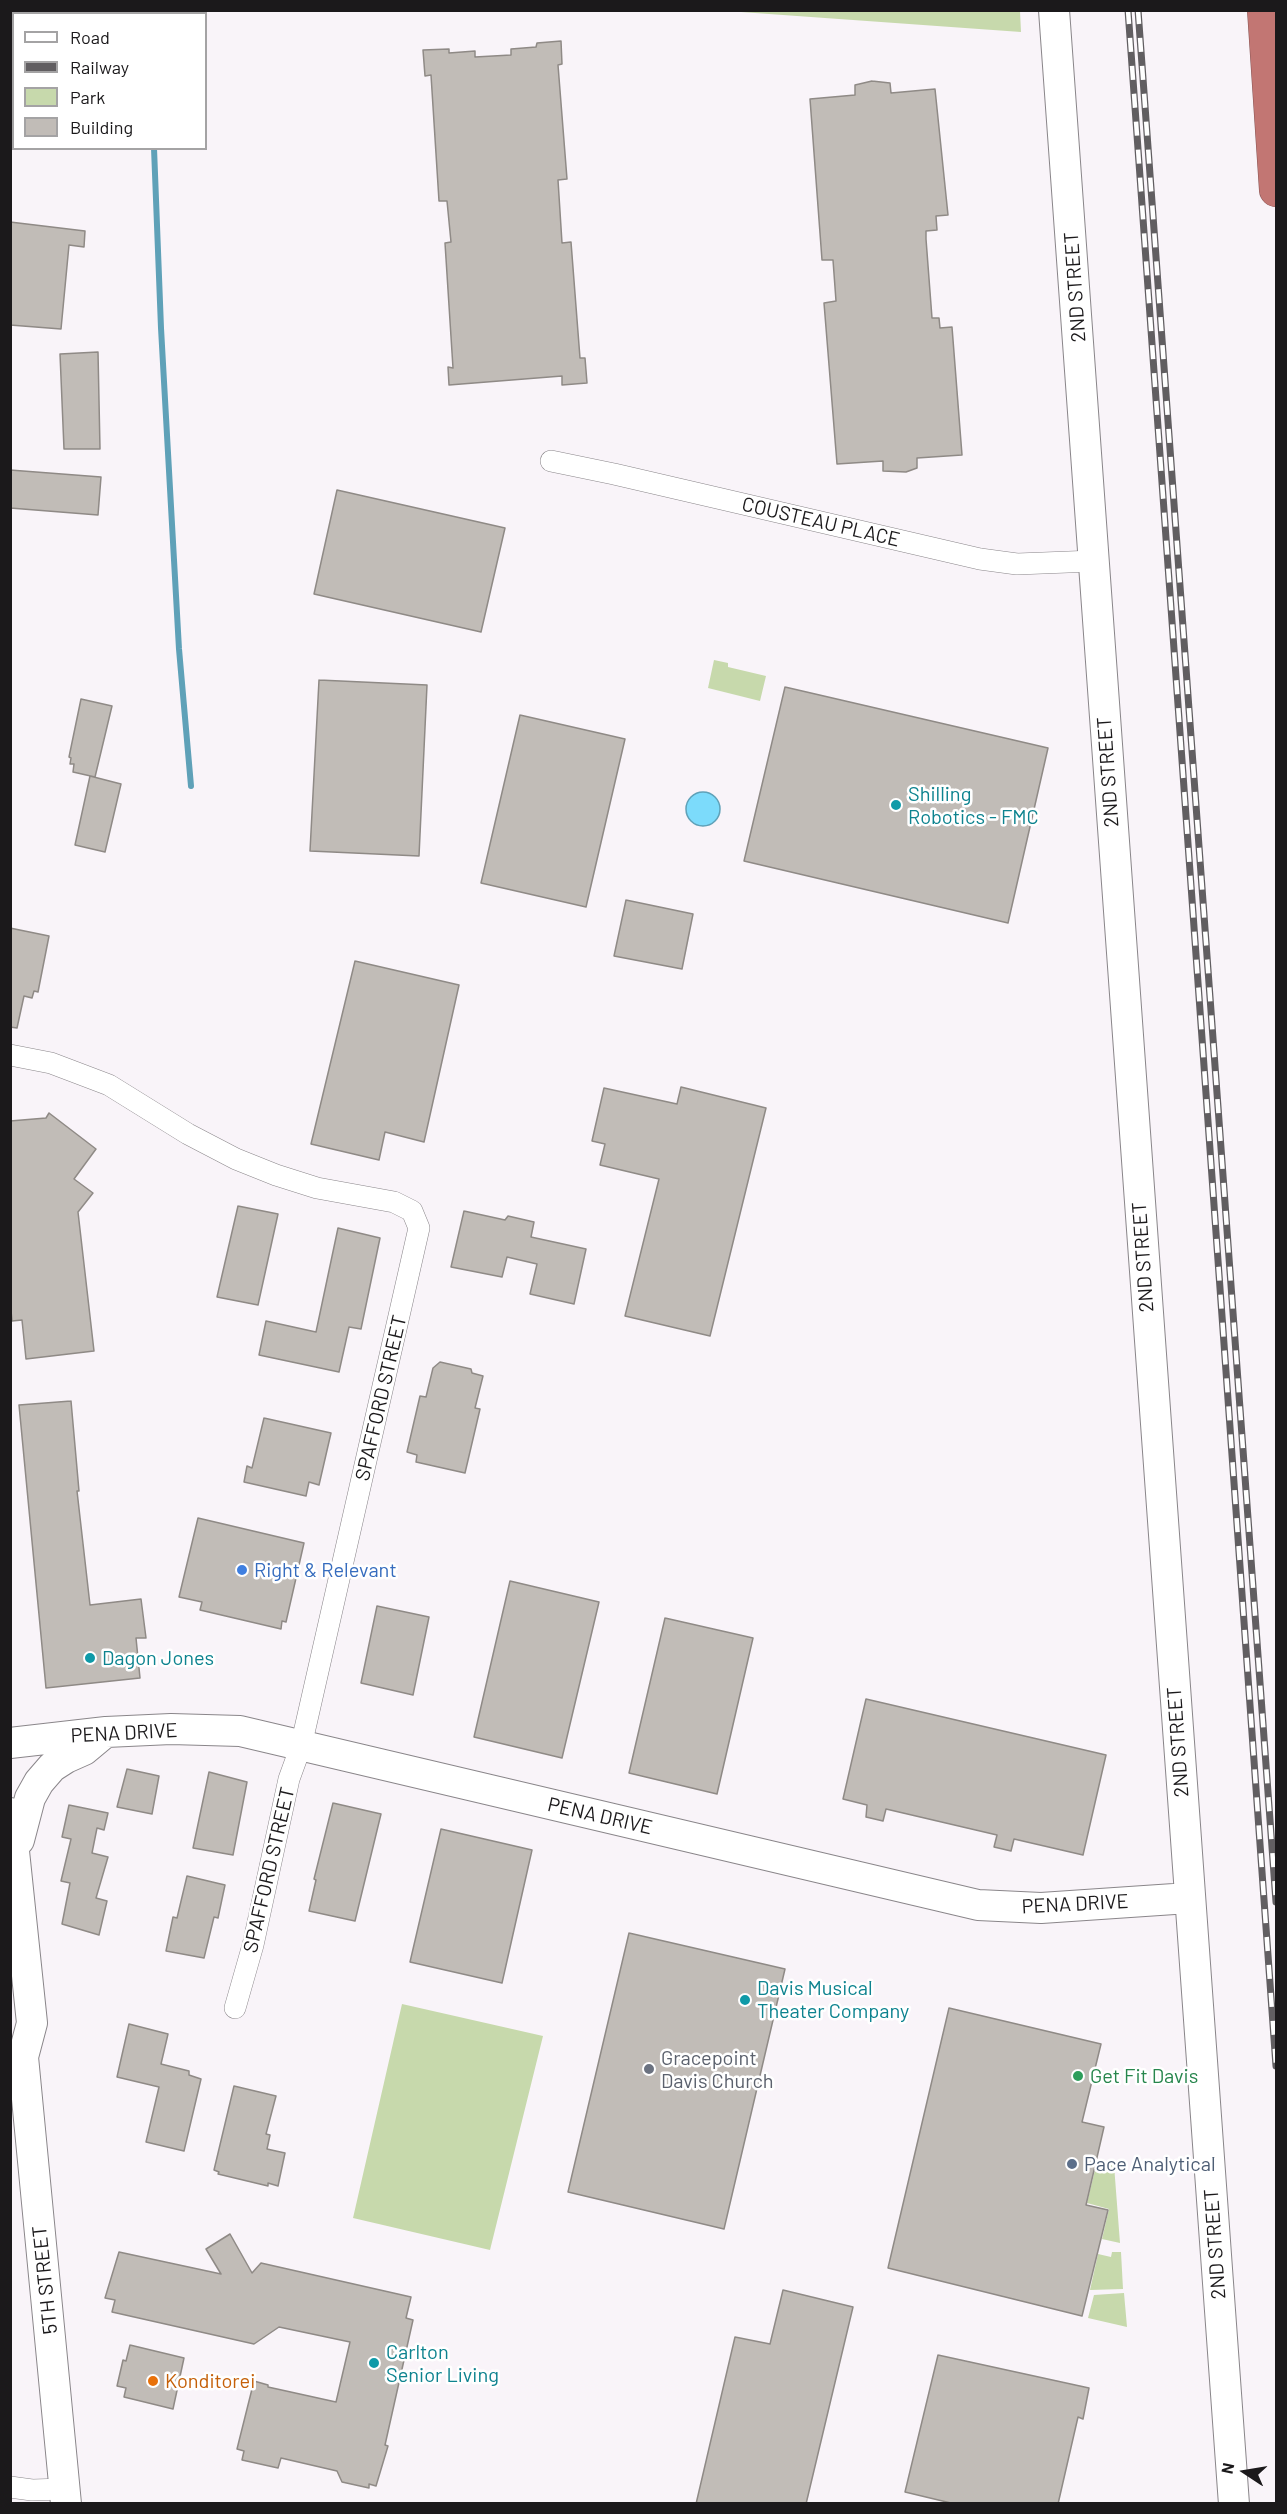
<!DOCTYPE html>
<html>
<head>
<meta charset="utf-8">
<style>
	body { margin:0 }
	#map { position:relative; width:1287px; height:2514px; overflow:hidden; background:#f9f4f9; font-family:Barlow,sans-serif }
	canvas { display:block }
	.frame { position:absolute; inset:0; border:12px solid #1b191b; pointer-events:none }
	.legend { position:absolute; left:12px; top:12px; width:195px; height:138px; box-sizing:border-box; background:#fff; border:2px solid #a4a3a4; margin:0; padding:8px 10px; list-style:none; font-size:18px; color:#1b191b }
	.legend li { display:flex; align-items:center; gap:12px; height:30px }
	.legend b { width:30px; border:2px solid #a4a3a4 }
	.north { position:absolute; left:1215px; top:2442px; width:60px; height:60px; -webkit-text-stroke:4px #fff; paint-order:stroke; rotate:282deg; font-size:16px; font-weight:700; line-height:24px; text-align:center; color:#1b191b }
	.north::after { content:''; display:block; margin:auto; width:21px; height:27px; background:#1b191b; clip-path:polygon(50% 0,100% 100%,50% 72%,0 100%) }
</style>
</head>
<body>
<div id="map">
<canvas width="1287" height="2514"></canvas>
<div class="frame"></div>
<ul class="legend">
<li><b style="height:8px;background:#fff"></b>Road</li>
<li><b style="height:8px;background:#615e61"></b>Railway</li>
<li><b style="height:16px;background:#c7d9ac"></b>Park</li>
<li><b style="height:16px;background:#c1bcb7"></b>Building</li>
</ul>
<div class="north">N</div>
</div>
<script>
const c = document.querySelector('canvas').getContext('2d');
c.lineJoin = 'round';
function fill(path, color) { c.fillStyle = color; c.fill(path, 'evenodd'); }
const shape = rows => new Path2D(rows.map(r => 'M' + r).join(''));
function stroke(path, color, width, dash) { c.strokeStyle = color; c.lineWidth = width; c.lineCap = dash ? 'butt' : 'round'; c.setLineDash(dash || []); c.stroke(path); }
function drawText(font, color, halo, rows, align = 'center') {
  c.font = font + ' Barlow,sans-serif'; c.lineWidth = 5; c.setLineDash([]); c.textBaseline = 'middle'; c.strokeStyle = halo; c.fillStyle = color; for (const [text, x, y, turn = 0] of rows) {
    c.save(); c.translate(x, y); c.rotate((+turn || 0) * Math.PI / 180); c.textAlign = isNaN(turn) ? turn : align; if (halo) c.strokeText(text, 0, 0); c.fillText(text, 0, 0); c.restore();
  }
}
const green = shape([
	[727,11,1020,11,1021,32],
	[714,660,728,663,728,667,766,676,760,701,708,688],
	[402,2004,543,2036,490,2250,353,2218],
	[1098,2165,1114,2165,1120,2243,1102,2239,1109,2209,1087,2203,1095,2170,1098,2170],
	[1112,2252,1121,2252,1123,2289,1090,2290,1098,2254,1111,2257],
	[1124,2293,1127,2327,1088,2318,1094,2295]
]);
const water = shape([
	'686 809a17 17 0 1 1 34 0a17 17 0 1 1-34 0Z'
]);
const stream = shape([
	[139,10,139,14],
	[154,148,161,328,179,649,191,786]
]);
const building = shape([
	[561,41,562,64,558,65,567,179,558,180,562,243,571,242,580,358,585,358,587,383,562,385,562,376,449,385,448,367,453,368,445,243,451,242,447,201,439,201,431,75,425,76,423,50,449,49,449,53,475,51,475,57,511,55,511,49,536,47,537,43,561,41],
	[872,81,890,83,891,93,935,89,948,215,936,216,937,230,926,231,926,239,932,318,939,318,940,328,952,327,962,455,917,458,917,468,906,472,883,471,883,461,837,464,824,303,836,301,833,260,822,260,810,99,855,95,855,85,872,81],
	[10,222,85,231,84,247,69,245,61,329,10,325,10,222],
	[98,352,100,449,64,449,60,354,98,352],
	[10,470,101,477,98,515,10,508,10,470],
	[337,490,505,528,481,632,314,594,337,490],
	[319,680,427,685,419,856,310,851,319,680],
	[785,687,1048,748,1008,923,744,861,785,687],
	[81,699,112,706,95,777,73,772,74,764,70,764,71,758,69,757,81,699],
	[520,715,625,739,586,907,481,883,520,715],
	[90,776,121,784,105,852,75,845,90,776],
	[626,900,693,914,682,969,614,956,626,900],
	[10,928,49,936,38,992,34,991,32,998,24,996,17,1028,10,1027,10,928],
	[355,961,459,985,424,1142,385,1132,379,1160,311,1144,355,961],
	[681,1087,766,1108,710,1336,625,1316,659,1179,600,1165,605,1144,592,1141,604,1088,677,1104,681,1087],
	[49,1113,96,1149,74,1179,93,1193,78,1212,94,1351,26,1359,22,1320,12,1321,10,1300,10,1121,46,1118,49,1113],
	[238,1206,278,1214,258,1305,217,1297,238,1206],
	[464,1211,505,1220,508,1216,534,1222,531,1237,586,1249,574,1304,530,1294,537,1264,507,1257,502,1277,451,1267,464,1211],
	[338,1228,380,1238,361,1329,349,1327,339,1372,259,1355,266,1321,316,1332,338,1228],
	[440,1362,471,1369,472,1373,483,1376,475,1408,480,1409,465,1473,416,1462,417,1455,407,1452,420,1396,426,1397,433,1368,440,1362],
	[71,1401,79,1491,77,1491,90,1605,141,1599,146,1638,136,1638,140,1678,46,1688,19,1405,71,1401],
	[264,1418,331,1433,319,1485,309,1482,306,1496,244,1482,247,1466,252,1468,264,1418],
	[198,1518,304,1543,286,1622,282,1621,281,1629,200,1610,202,1602,179,1597,198,1518],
	[510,1581,599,1602,562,1758,474,1737,510,1581],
	[377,1606,429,1617,413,1695,361,1683,377,1606],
	[665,1618,753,1638,717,1794,629,1773,665,1618],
	[866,1699,1106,1755,1083,1855,1014,1839,1011,1851,994,1847,997,1835,886,1809,883,1821,866,1817,867,1805,843,1799,866,1699],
	[127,1769,159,1776,152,1814,117,1807,127,1769],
	[209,1772,247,1782,233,1855,193,1848,209,1772],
	[333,1803,381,1814,355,1921,309,1911,316,1880,314,1879,333,1803],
	[69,1805,108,1813,104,1830,97,1828,92,1853,108,1857,96,1898,107,1901,99,1935,62,1924,70,1883,61,1881,71,1839,62,1837,69,1805],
	[441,1829,532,1850,502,1983,410,1962,441,1829],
	[187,1876,225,1885,218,1918,214,1917,204,1958,166,1951,173,1917,177,1918,187,1876],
	[629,1933,785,1969,724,2229,568,2192,629,1933],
	[949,2008,1101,2044,1082,2122,1104,2127,1086,2205,1108,2210,1082,2316,888,2268,949,2008],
	[129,2024,168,2034,161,2064,189,2071,189,2075,201,2079,184,2151,146,2142,159,2087,117,2077,129,2024],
	[234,2086,276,2096,266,2134,270,2135,267,2149,285,2153,278,2186,268,2183,268,2186,218,2174,219,2172,214,2170,234,2086],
	[230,2234,252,2273,261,2263,411,2297,406,2318,413,2320,385,2445,388,2446,376,2486,369,2484,369,2488,342,2482,337,2471,281,2458,278,2468,242,2460,244,2451,237,2449,254,2381,268,2385,268,2387,336,2402,350,2342,279,2327,254,2344,112,2312,115,2300,105,2298,119,2252,221,2274,206,2249,230,2234],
	[783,2290,853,2307,806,2504,696,2504,735,2337,770,2344,783,2290],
	[130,2345,184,2358,173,2409,124,2397,126,2388,117,2386,123,2360,126,2361,130,2345],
	[938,2355,1089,2388,1083,2419,1078,2417,1058,2504,955,2504,905,2492,938,2355]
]);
const street = shape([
	[551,461,614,474,980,559,1017,564,1094,561],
	[10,1055,51,1063,109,1085,188,1134,236,1159,276,1175,317,1188,394,1202,412,1211,419,1228,301,1746,289,1779,253,1945,235,2008],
	[10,2487,32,2490,64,2489]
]);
const secondary = shape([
	[1054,10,1234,2504],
	[10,1743,106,1732,171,1729,240,1731,978,1905,1041,1908,1189,1898],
	[10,1813,32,2023,23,2057,66,2504],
	[19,1840,30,1798,39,1782,52,1767,66,1758,84,1750,102,1735]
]);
const highway = shape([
	[1264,10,1276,190]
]);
const rail = shape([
	[1128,10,1276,2066],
	[1138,10,1276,1902]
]);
const markers = [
	[896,805,6,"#0f9aa8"],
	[242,1570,6,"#3f7fe0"],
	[90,1658,6,"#0f9aa8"],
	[745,2000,6,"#0f9aa8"],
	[649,2069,6,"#6b7280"],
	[1078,2076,6,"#2e9e5b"],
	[1072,2164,6,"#5c6f8a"],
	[374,2363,6,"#0f9aa8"],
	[153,2381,6,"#e8710a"]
];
const streetNames = [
	["2ND STREET",1075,287,-94],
	["COUSTEAU PLACE",821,522,13],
	["2ND STREET",1108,772,-94],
	["2ND STREET",1143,1257,-94],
	["SPAFFORD STREET",381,1398,-77],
	["PENA DRIVE",124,1733,-3],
	["2ND STREET",1178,1742,-94],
	["PENA DRIVE",600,1816,13],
	["SPAFFORD STREET",269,1870,-77],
	["PENA DRIVE",1075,1904,-3],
	["2ND STREET",1215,2244,-94],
	["5TH STREET",45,2280,-96]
];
const cultureNames = [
	["Shilling",908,794],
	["Robotics - FMC",908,817],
	["Dagon Jones",102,1658],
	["Davis Musical",757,1988],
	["Theater Company",757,2011],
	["Carlton",386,2352],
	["Senior Living",386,2375]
];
const shopNames = [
	["Right & Relevant",254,1570]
];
const worshipNames = [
	["Gracepoint",661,2058],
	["Davis Church",661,2081]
];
const leisureNames = [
	["Get Fit Davis",1090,2076]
];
const serviceNames = [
	["Pace Analytical",1084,2164]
];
const foodNames = [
	["Konditorei",165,2381]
];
fill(green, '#c7d9ac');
fill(water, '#7cdbfb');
stroke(water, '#5fa1b8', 1.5);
stroke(stream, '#5fa1b8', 6);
fill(building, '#c1bcb7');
stroke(building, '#8f8a86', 1.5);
stroke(street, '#8a868a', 22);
stroke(secondary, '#8a868a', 32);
stroke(highway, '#885554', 34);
stroke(street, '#fff', 21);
stroke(secondary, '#fff', 30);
stroke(highway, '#c27673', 33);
stroke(rail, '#615e61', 7);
stroke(rail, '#fff', 4.5, [14]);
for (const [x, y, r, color] of markers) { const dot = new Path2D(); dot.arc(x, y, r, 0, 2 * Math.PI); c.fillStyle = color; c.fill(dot); stroke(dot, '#fff', 2); }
drawText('20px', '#1b191b', '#fff', streetNames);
drawText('20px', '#0d838f', '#fff', cultureNames, 'left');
drawText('20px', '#366cbe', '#fff', shopNames, 'left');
drawText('20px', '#5b616d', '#fff', worshipNames, 'left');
drawText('20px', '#27864d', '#fff', leisureNames, 'left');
drawText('20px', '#4e5e75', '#fff', serviceNames, 'left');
drawText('20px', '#c56008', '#fff', foodNames, 'left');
</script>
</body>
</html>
